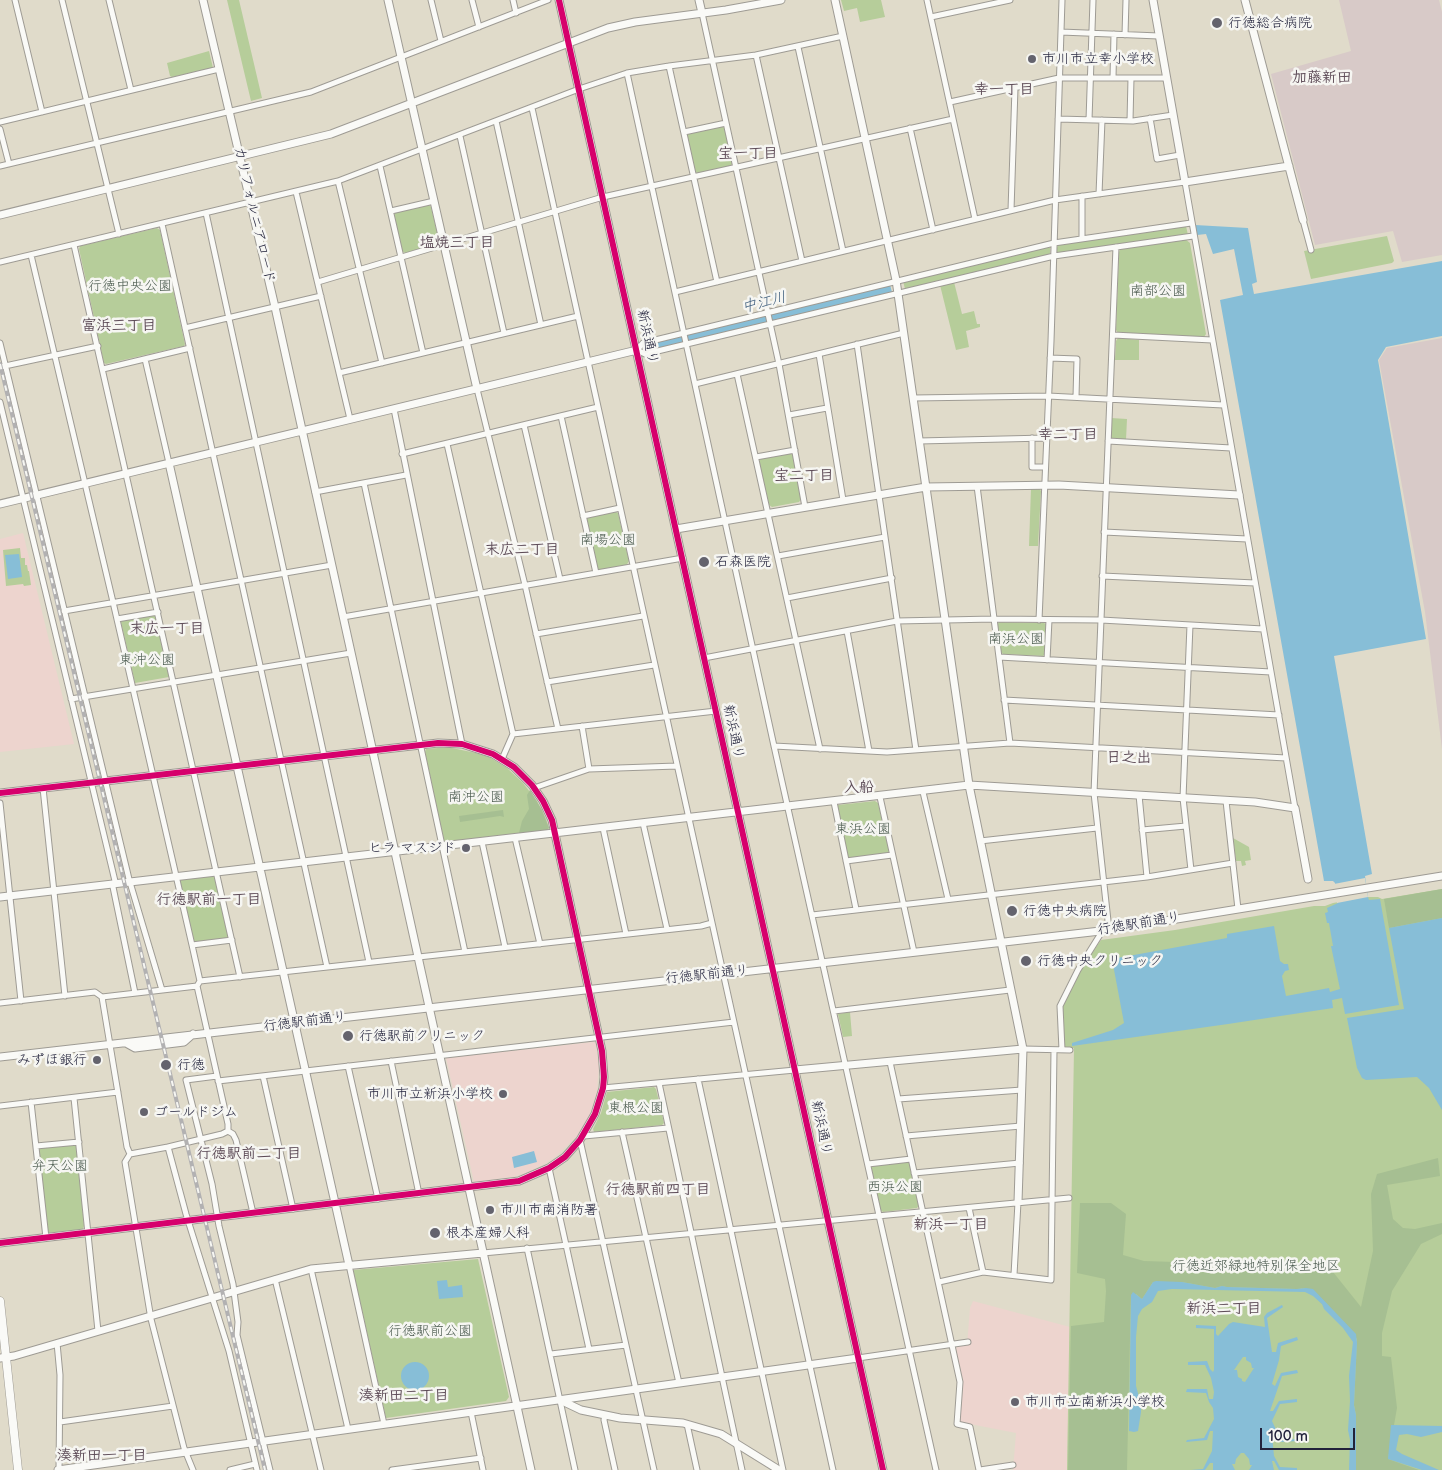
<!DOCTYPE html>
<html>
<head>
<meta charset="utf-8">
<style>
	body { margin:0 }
	#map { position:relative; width:1442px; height:1470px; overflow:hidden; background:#e0dbca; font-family:"Balsamiq Sans",sans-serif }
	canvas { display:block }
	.scale { position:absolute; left:1260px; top:1428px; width:95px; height:22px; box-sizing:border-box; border:2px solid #22223b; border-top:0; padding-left:6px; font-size:15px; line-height:18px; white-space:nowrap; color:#22223b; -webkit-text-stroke:4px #f6f6f2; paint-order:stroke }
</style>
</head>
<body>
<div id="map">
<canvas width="1442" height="1470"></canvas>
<div class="scale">100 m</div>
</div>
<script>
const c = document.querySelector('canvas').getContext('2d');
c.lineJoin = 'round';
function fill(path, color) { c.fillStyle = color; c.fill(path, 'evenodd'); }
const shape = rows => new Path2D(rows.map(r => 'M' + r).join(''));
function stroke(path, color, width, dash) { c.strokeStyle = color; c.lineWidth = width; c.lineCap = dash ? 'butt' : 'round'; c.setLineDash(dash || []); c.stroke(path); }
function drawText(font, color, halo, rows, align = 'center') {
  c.font = font + ' "Balsamiq Sans","Klee One",sans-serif'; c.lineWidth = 5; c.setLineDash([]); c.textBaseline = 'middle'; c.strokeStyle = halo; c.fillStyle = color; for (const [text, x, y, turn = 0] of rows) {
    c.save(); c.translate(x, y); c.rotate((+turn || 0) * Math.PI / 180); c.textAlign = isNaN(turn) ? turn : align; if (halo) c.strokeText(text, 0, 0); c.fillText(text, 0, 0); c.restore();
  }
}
const built = shape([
	[23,533,74,744,0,752,0,539],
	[593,1042,596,1044,599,1067,597,1089,595,1103,589,1117,578,1135,554,1158,529,1172,512,1177,474,1182,446,1058],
	[973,1301,1070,1327,1067,1470,1013,1470,1016,1433,960,1422,963,1382,956,1349,957,1346,967,1345,970,1308]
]);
const industrial = shape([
	[1339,0,1439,0,1442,12,1442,255,1402,262,1393,231,1315,245,1271,74,1351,51],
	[1442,338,1442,749,1425,612,1379,360,1387,348]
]);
const green = shape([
	[227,0,239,0,262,98,251,101],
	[841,0,881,0,885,17,860,22,857,8,844,11],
	[209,51,213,68,172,77,170,76,167,63],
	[721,126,725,128,732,164,731,166,698,173,695,172,687,136,689,133],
	[429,205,431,207,439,241,437,244,405,253,402,251,394,215,395,212],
	[1186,226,1188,235,1058,253,1056,252,1058,244],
	[157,228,160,230,185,344,184,346,106,364,104,363,79,249,80,246],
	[1387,236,1394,261,1392,263,1311,279,1304,251],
	[1185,239,1190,243,1206,334,1204,337,1118,333,1116,330,1119,252,1121,248],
	[1049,247,1050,248,1050,253,1049,255,905,289,903,281],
	[954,282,962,314,974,311,977,324,980,324,980,327,966,331,969,347,956,350,940,285],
	[1118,338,1139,340,1139,360,1115,360,1116,341],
	[1111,418,1127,419,1126,440,1112,439,1110,437],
	[790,453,793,455,801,499,799,502,772,507,769,505,759,461,761,459],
	[1031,488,1039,488,1041,491,1038,546,1029,546],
	[616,512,618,513,629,561,626,566,600,570,597,568,586,519,588,517],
	[20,548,21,558,25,558,25,565,27,565,28,571,29,571,31,585,24,586,23,584,6,586,3,550],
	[153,615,155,616,169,677,135,683,121,622,122,620],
	[999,622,1044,623,1046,624,1045,654,1043,656,1003,654,1001,652,997,625],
	[438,748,452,748,476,753,489,757,507,768,523,783,537,801,546,819,549,828,547,830,446,842,444,841,425,752,426,749],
	[875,801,878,803,889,851,886,854,850,859,847,856,837,807,838,805],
	[1233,838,1249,847,1251,860,1245,861,1246,865,1242,866,1241,861,1236,861],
	[212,876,215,878,228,937,226,940,196,943,193,941,180,882,181,880],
	[1442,889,1442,1470,1067,1470,1074,1048,1064,1047,1062,1009,1069,988,1086,962,1101,940,1175,930,1314,906,1325,906,1333,903,1368,897,1378,897,1382,899],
	[850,1012,852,1036,843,1037,838,1014],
	[654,1087,656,1089,664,1123,662,1125,594,1132,593,1129,601,1113,607,1092],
	[74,1145,77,1147,84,1226,83,1229,49,1233,47,1231,39,1150,41,1148],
	[907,1162,910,1163,919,1205,917,1208,883,1212,880,1210,871,1168,872,1166],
	[478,1259,509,1397,506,1401,386,1418,353,1270]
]);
const forest = shape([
	[530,790,542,810,549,828,547,830,519,833,522,821,529,809,527,795],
	[503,810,504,817,500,816,460,822,459,816],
	[1442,889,1442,918,1389,928,1384,899],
	[1438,1158,1440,1176,1387,1185,1393,1219,1403,1228,1415,1229,1442,1223,1442,1234,1421,1244,1392,1291,1382,1333,1382,1356,1391,1357,1397,1408,1388,1459,1419,1470,1356,1470,1356,1415,1354,1405,1357,1339,1306,1288,1297,1289,1226,1287,1222,1286,1215,1288,1182,1282,1153,1282,1142,1299,1136,1294,1131,1295,1127,1470,1068,1470,1071,1326,1104,1322,1106,1291,1105,1279,1077,1273,1080,1203,1111,1203,1126,1214,1123,1255,1144,1261,1329,1267,1361,1307,1373,1251,1371,1194,1377,1174]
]);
const water = shape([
	[1195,225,1248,228,1257,282,1252,284,1254,294,1442,261,1442,336,1386,347,1378,360,1426,639,1334,656,1372,874,1365,876,1368,897,1369,900,1380,899,1399,1005,1345,1014,1342,998,1332,1000,1333,1008,1228,1024,1072,1046,1072,1043,1113,1030,1124,1023,1112,959,1227,938,1227,934,1274,926,1280,961,1284,964,1288,964,1289,970,1285,971,1282,976,1286,996,1329,988,1330,992,1340,989,1331,946,1333,946,1329,923,1327,923,1325,913,1328,912,1327,908,1338,903,1335,883,1333,881,1324,881,1220,300,1243,295,1234,249,1213,254,1206,234,1197,235],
	[890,285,892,292,646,351,644,344],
	[19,554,22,577,8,579,5,555],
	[1442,918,1442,1110,1429,1088,1417,1077,1366,1080,1362,1078,1357,1068,1347,1018,1404,1009,1389,928],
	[534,1151,537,1162,514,1168,512,1157],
	[447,1280,448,1287,462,1285,463,1297,439,1299,437,1281],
	[1156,1281,1182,1282,1215,1288,1222,1286,1227,1287,1297,1289,1306,1288,1313,1289,1356,1334,1357,1343,1354,1405,1356,1415,1356,1470,1349,1470,1350,1440,1348,1430,1350,1401,1349,1376,1353,1342,1343,1328,1324,1309,1322,1304,1313,1296,1305,1292,1172,1289,1158,1291,1152,1302,1142,1309,1138,1316,1136,1337,1136,1386,1141,1404,1141,1412,1138,1431,1134,1432,1129,1431,1131,1295,1133,1292,1142,1299,1153,1282],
	[1282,1305,1283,1307,1267,1318,1272,1352,1276,1352,1278,1343,1297,1337,1298,1340,1281,1346,1279,1360,1272,1384,1275,1386,1281,1373,1297,1370,1298,1373,1282,1376,1270,1411,1273,1411,1279,1401,1297,1399,1297,1402,1280,1404,1272,1421,1281,1440,1298,1439,1298,1441,1280,1442,1274,1434,1272,1435,1274,1456,1280,1467,1297,1468,1297,1470,1279,1470,1274,1461,1272,1461,1274,1470,1249,1470,1252,1465,1250,1465,1249,1459,1244,1453,1241,1453,1236,1459,1235,1464,1232,1464,1235,1470,1213,1470,1213,1463,1210,1463,1205,1470,1191,1470,1203,1469,1212,1451,1213,1431,1210,1431,1207,1440,1186,1442,1187,1440,1204,1438,1214,1419,1213,1408,1209,1402,1206,1393,1186,1392,1187,1389,1207,1389,1209,1399,1213,1399,1214,1392,1211,1378,1205,1365,1188,1365,1188,1362,1207,1361,1210,1369,1213,1372,1214,1370,1214,1329,1196,1328,1196,1325,1216,1326,1216,1334,1218,1336,1229,1324,1233,1322,1265,1327,1264,1317,1267,1313],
	[1243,1357,1246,1357,1246,1360,1251,1363,1252,1368,1254,1368,1245,1382,1242,1381,1242,1379,1238,1377,1237,1370,1234,1370],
	'401 1376a14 14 0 1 1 28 0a14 14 0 1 1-28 0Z',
	[1391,1425,1442,1426,1442,1432,1421,1437,1407,1434,1399,1435,1396,1450,1402,1454,1439,1470,1422,1470,1388,1459]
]);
const pier = shape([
	[1365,878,1368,897,1337,903,1334,884]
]);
const street = shape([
	[15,0,42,112],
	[62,0,119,234],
	[109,0,131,90],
	[431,0,441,41],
	[472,0,479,27],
	[513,0,516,13],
	[927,0,975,219],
	[702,13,779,364,805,507],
	[931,17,1010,0],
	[1061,32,1159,36],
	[1125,35,1126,0],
	[798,47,843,251],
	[756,55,802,261],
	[669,66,717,282],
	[627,73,774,746,936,1470],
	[1113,78,1114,34],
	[950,102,1059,78,1166,78],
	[532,108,833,1470],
	[1150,118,1157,159,1180,155],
	[1058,119,1133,121,1173,115],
	[1089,120,1093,0],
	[496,121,541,325],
	[1130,121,1131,78],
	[0,122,219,69],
	[910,128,933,230],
	[0,129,9,164],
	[684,132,726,123],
	[460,136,504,333],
	[0,166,311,92,548,0],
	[380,166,423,353],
	[338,181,382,363],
	[296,192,350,419],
	[1099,194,1102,120],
	[1011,210,1015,88],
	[391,211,434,201],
	[206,213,369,962],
	[1303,220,1311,250],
	[1191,223,1054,243,643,343,637,350,645,354,1054,256,1193,236],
	[162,224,327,967],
	[1082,239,1082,196],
	[74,245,240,977],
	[31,255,113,602,192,945,200,981,197,986],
	[0,262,338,181,579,89,627,73,669,66,756,55,843,36],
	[318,282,603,197,953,119],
	[675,292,1055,200,1185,182,1295,808],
	[185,328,321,296],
	[1113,335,1212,340],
	[0,343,129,879,162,990],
	[857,344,916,750],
	[819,354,843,500],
	[1050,358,1077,359,1076,397],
	[145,359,169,463],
	[0,367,98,346],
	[103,369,190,348],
	[339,373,578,316],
	[737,374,820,749],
	[695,384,904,333],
	[477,389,525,585,558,729],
	[914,398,1048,396,1223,405],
	[0,402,115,881,113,887,135,993],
	[394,409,462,744],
	[789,415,827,408],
	[561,416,596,573],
	[524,425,560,579],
	[1032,438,1032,467,1045,467],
	[919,441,1046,438],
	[1108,441,1231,448],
	[447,444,513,734],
	[402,454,598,407],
	[756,457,795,450],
	[364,483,465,952],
	[977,486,1010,743],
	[315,492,406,475],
	[583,516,620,508],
	[1104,532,1247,539],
	[778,556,885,537],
	[1102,576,1255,583],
	[787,598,892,578],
	[64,611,332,565],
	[343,617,683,558],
	[117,619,158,612],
	[1039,620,1051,341,1062,0],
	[1190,625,1183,798,1191,870],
	[847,631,869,751],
	[536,634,643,616],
	[999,657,1271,672],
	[704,658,897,621,994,619,1101,620,1263,629],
	[1047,660,1049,620],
	[547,682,654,665],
	[71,699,351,653],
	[1004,700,1279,715],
	[582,726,589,769],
	[774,746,887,752,1010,743,1286,758],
	[502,759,513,734,716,711],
	[43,788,65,996],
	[534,788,589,769,677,766],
	[923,792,948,899],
	[1139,795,1147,877],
	[880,797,914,952],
	[1226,801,1238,909],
	[834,802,856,909],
	[0,803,21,1001],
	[643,823,667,929],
	[603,828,626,934],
	[1142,830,1186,826],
	[515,838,540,944],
	[980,841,1097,828],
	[482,842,505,947],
	[846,861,892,855],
	[812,915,1147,877,1233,863],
	[1109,930,1094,793,1116,247],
	[192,945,232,940],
	[200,981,701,926,712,923],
	[197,986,228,1124,228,1131,222,1134,168,1147,130,1154,127,1147,102,997,197,986],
	[0,1003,95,992,102,997],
	[834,1011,1010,990],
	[1023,1049,1070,1050],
	[1062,1050,1060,1006,1078,970,1103,930],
	[391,1061,419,1194],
	[890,1062,960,1382,957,1424,970,1427,979,1470],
	[348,1066,378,1199],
	[217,1076,186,1080,212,1184,219,1226,233,1284,238,1322,237,1335,270,1470],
	[263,1076,293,1209],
	[698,1079,783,1470],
	[218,1081,734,1022],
	[659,1083,742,1470],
	[603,1088,795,1070],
	[74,1098,98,1331],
	[898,1099,1022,1090],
	[31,1102,46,1238],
	[0,1106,118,1092],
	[228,1131,233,1134,236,1140,253,1213],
	[622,1132,679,1383],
	[584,1136,668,1128],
	[906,1136,1021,1126],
	[580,1140,654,1470],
	[36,1146,79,1142],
	[168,1147,186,1214,229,1351,257,1470],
	[130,1154,125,1162,151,1319,184,1448,193,1470],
	[868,1164,911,1159],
	[549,1168,589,1349],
	[914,1173,1020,1163],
	[969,1208,983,1272],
	[527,1248,575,1470],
	[483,1253,1069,1198],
	[349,1265,384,1424],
	[311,1269,348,1429],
	[1014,1275,1018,1202],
	[275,1279,321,1470],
	[939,1282,983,1272,1051,1280,1054,1050],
	[57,1343,60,1375,59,1470],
	[551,1354,626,1345],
	[858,1358,968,1342],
	[471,1412,483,1470],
	[605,1415,604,1420,615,1470],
	[60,1422,173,1406],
	[687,1424,697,1470],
	[230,1470,255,1464],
	[392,1470,481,1458],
	[980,1470,1013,1465]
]);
const secondary = shape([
	[203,0,275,307,531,1470],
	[388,0,477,389],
	[559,0,883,1470],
	[699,0,702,13],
	[835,0,896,280,969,785,1023,1049,1018,1202],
	[1153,0,1185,182,1289,166],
	[1245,0,1303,220],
	[0,215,331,134,608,28,635,22,726,10,781,0],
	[169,463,349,1265],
	[0,504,637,350],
	[676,529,926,487,1059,485,1239,495],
	[0,793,438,743,462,744,493,754,514,767,532,785,543,801,552,820,602,1051,604,1077,603,1088,595,1114,580,1140,565,1157,549,1168,519,1181,0,1243],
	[0,897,969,785,1255,802,1295,808,1308,879],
	[126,1043,135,1048,184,1042,193,1034],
	[0,1057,1109,930,1442,876],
	[795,1070,1023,1049],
	[0,1358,14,1356,311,1269,483,1253],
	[560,1400,581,1410,620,1418,683,1423,721,1434,779,1470],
	[58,1470,858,1358]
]);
const primary = shape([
	[0,1301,18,1470]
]);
const rail = shape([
	[0,364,265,1470]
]);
const cycleway = shape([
	[559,0,883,1470],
	[0,793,438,743,462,744,493,754,514,767,532,785,543,801,552,820,602,1051,604,1077,603,1088,595,1114,580,1140,565,1157,549,1168,519,1181,0,1243]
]);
const markers = [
	[1217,23,6,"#64636d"],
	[1032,59,5,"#64636d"],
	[704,562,6,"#64636d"],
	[466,848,5,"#64636d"],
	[1012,911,6,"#64636d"],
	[1026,961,6,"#64636d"],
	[348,1036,6,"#64636d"],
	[97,1060,5,"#64636d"],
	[166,1065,6,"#64636d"],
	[503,1094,5,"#64636d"],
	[144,1112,5,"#64636d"],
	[490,1210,5,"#64636d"],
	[435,1233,6,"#64636d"],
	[1015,1402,5,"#64636d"]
];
const poiNames = [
	["行徳総合病院",1228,23],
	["市川市立幸小学校",1042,59],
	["石森医院",715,562],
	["ヒラ マスジド",456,848,"right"],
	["行徳中央病院",1023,911],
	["行徳中央クリニック",1037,961],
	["行徳駅前クリニック",359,1036],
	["みずほ銀行",87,1060,"right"],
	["行徳",177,1065],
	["市川市立新浜小学校",493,1094,"right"],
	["ゴールドジム",154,1112],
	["市川市南消防署",500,1210],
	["根本産婦人科",446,1233],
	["市川市立南新浜小学校",1025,1402]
];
const streetNames = [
	["カリフォルニアロード",254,215,77],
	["新浜通り",647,337,78],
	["新浜通り",733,732,78],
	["行徳駅前通り",1139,924,-9],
	["行徳駅前通り",707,975,-6],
	["行徳駅前通り",305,1022,-7],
	["新浜通り",821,1128,78]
];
const parkNames = [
	["行徳中央公園",130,286],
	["南部公園",1158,291],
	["南場公園",608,540],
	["南浜公園",1016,639],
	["東沖公園",147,660],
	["南沖公園",476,797],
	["東浜公園",863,829],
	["東根公園",636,1108],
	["弁天公園",60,1166],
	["西浜公園",895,1187],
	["行徳近郊緑地特別保全地区",1256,1266],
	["行徳駅前公園",430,1331]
];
const neighbourhoodNames = [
	["加藤新田",1322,78],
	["幸一丁目",1004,90],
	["宝一丁目",748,154],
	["塩焼三丁目",457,243],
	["富浜三丁目",119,326],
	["幸二丁目",1068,435],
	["宝二丁目",804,476],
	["末広二丁目",522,550],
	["末広一丁目",167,629],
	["日之出",1129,758],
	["入船",859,788],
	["行徳駅前一丁目",209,900],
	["行徳駅前二丁目",249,1154],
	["行徳駅前四丁目",658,1190],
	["新浜一丁目",951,1225],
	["新浜二丁目",1224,1309],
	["湊新田二丁目",404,1396],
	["湊新田一丁目",102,1456]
];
const waterNames = [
	["中江川",764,303,-14]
];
fill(built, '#edd4ce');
fill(industrial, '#d8cac8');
fill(green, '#b6cd9a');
fill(forest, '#a6bf92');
fill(water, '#87bed7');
fill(pier, '#e0dbca');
stroke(street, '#9e9b94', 7);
stroke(secondary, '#9e9b94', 9);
stroke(primary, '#9e9b94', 9);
stroke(street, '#fafaf7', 5);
stroke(secondary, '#fafaf7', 7);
stroke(primary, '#fafaf7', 8);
stroke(rail, '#b2b1b2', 4);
stroke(rail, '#f6f6f2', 2, [5.5]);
stroke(cycleway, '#d6006c', 6);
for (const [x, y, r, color] of markers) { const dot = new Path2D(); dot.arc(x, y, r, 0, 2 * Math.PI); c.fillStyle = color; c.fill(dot); stroke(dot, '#f6f6f2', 2); }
drawText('14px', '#22223b', '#f6f6f2', poiNames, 'left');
drawText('14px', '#22223b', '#f6f6f2', streetNames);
drawText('14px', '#4a5a4e', '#f6f6f2', parkNames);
drawText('bold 15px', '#5e4c58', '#f6f6f2', neighbourhoodNames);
drawText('italic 15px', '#3b5b7b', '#f6f6f2', waterNames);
</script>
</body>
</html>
